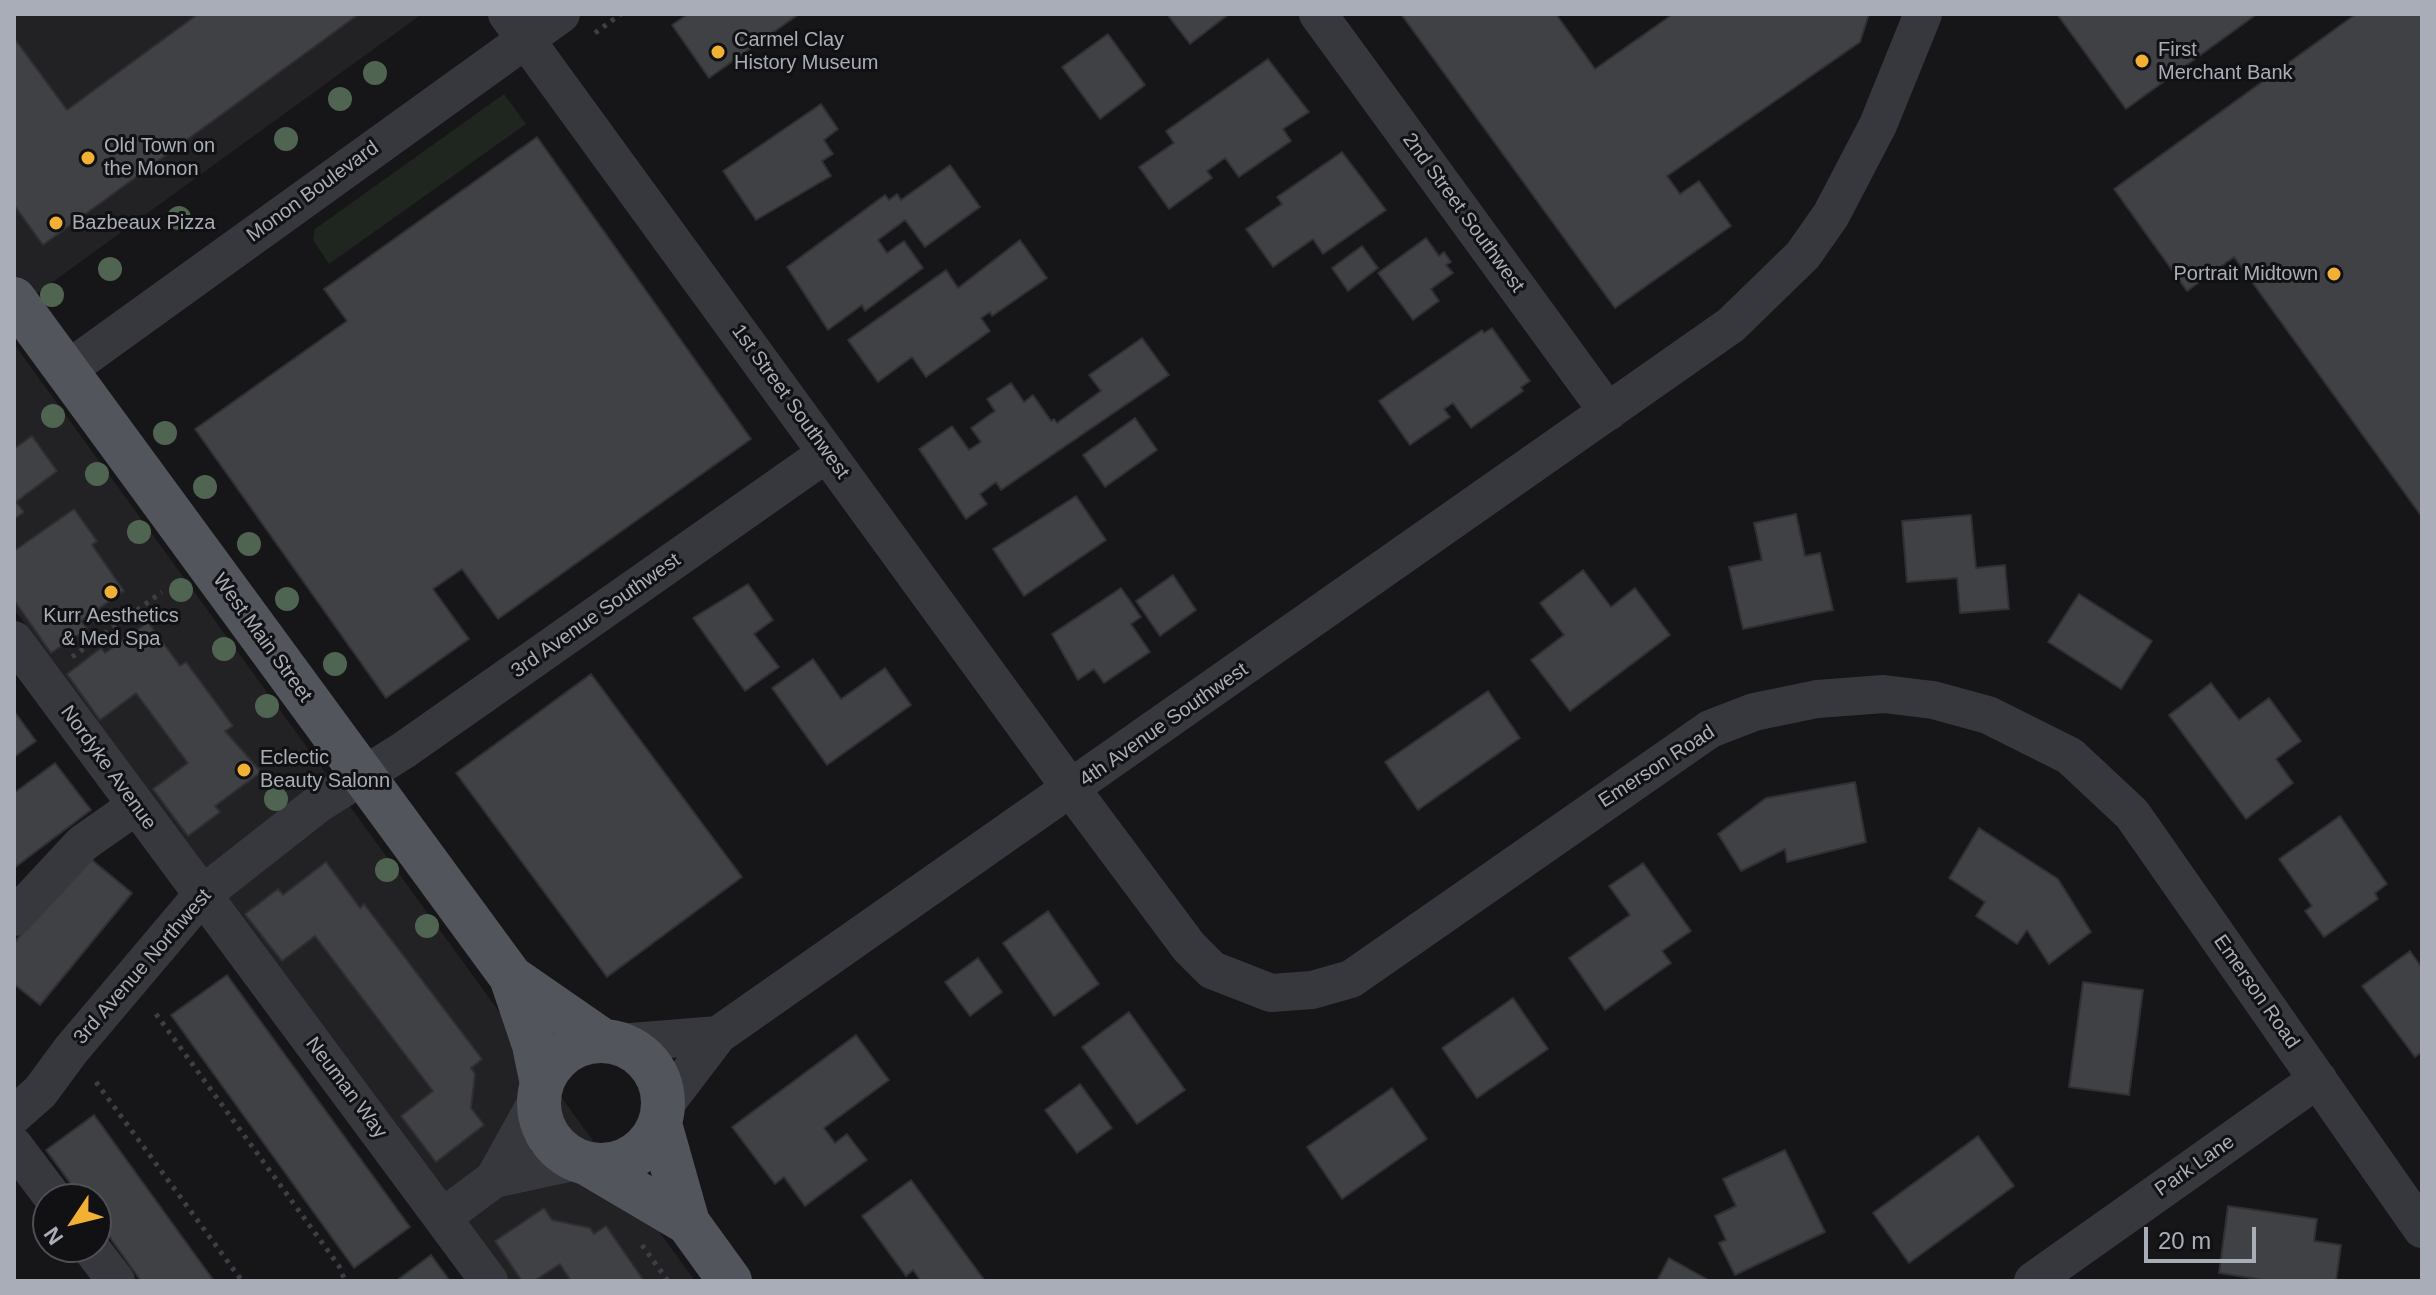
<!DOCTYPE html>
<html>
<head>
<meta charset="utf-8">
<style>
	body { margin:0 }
	#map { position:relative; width:2436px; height:1295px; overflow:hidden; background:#161618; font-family:Helvetica,sans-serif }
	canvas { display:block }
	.frame { position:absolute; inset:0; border:16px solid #a8adb8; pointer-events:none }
	.north { position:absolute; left:32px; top:1183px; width:80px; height:80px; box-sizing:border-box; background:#111113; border:2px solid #4d4f55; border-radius:50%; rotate:235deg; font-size:22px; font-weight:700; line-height:32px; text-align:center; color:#a8adb8 }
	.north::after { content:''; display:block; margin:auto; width:28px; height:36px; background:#f2b134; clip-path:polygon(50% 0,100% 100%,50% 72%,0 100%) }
	.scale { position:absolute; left:2144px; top:1227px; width:112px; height:36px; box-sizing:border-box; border:4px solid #a8adb8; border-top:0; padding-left:10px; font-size:24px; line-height:28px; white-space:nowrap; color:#a8adb8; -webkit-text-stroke:6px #111113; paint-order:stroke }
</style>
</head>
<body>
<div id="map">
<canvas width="2436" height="1295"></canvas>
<div class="frame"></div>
<div class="north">N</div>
<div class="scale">20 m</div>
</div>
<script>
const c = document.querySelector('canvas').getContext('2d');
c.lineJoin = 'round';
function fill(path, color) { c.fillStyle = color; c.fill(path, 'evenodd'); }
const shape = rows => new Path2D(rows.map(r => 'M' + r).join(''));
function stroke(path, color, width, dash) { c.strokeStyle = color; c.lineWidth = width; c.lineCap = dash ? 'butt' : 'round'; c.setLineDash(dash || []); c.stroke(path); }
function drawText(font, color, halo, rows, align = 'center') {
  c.font = font + ' Helvetica,sans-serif'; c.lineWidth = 6; c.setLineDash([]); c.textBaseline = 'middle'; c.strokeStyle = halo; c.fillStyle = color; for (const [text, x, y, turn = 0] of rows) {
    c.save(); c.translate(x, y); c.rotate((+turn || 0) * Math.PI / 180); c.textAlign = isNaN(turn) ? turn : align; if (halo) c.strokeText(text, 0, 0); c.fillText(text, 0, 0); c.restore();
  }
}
const built = shape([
	[14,14,422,14,14,310],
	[14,344,695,1281,503,1281,14,609]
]);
const green = shape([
	[504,94,526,124,329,264,313,240,315,229]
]);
const building = shape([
	[198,14,359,14,43,245,14,205,14,38,67,110,198,14],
	[688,14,799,14,709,78,672,25,688,14],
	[1167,14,1229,14,1190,44,1167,14],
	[1401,14,1556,14,1595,69,1673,14,1869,14,1860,42,1667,176,1680,194,1699,181,1731,226,1615,308,1401,14],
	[2057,14,2257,14,2126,109,2057,14],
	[2356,14,2422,14,2422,517,2234,257,2187,291,2114,189,2356,14],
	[1108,34,1145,85,1100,119,1062,67,1108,34],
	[1268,59,1309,112,1283,129,1291,141,1239,177,1225,158,1207,171,1212,178,1169,209,1139,167,1174,143,1166,131,1268,59],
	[821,104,838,129,824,140,833,154,822,161,831,176,756,220,723,171,821,104],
	[537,137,751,439,498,619,462,569,433,589,469,639,386,698,195,429,347,321,324,289,537,137],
	[1342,152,1386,210,1323,254,1313,239,1273,267,1246,229,1282,204,1277,197,1342,152],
	[950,165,980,207,925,247,905,220,878,240,887,253,904,241,923,268,865,311,862,305,828,330,787,267,885,195,889,200,897,194,901,200,950,165],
	[1426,238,1439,256,1444,252,1451,262,1446,265,1453,273,1431,289,1439,301,1413,320,1378,273,1426,238],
	[1020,240,1047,278,992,316,990,312,981,318,990,331,926,377,912,357,878,382,848,340,946,270,958,288,1020,240],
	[1362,246,1378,268,1348,291,1332,268,1362,246],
	[1492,328,1530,381,1521,387,1523,391,1471,428,1453,403,1444,409,1450,417,1410,445,1379,401,1482,330,1484,333,1492,328],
	[1142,338,1169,375,1001,490,996,482,980,494,987,504,966,519,919,449,952,426,969,450,981,442,971,428,995,411,987,399,1011,383,1024,402,1033,395,1051,421,1054,419,1057,423,1101,391,1089,375,1142,338],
	[1135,418,1157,450,1105,487,1083,455,1135,418],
	[32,436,57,471,16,502,24,512,14,519,14,449,32,436],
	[1076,496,1106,540,1024,596,993,549,1076,496],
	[74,509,97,541,92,545,124,591,81,621,87,629,51,653,14,600,14,551,74,509],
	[1796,514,1805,556,1820,553,1833,610,1743,629,1729,567,1762,560,1754,523,1796,514],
	[1971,515,1976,568,2005,565,2009,609,1960,613,1957,578,1907,582,1902,521,1971,515],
	[1583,570,1611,607,1635,588,1670,635,1570,711,1531,660,1564,635,1540,603,1583,570],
	[1173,575,1196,610,1160,636,1136,601,1173,575],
	[748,584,773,620,754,634,779,667,745,691,693,618,748,584],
	[1121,588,1141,617,1131,624,1150,652,1104,683,1094,669,1078,680,1052,634,1121,588],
	[2079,594,2152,641,2121,689,2048,642,2079,594],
	[148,622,180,666,186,662,233,726,225,731,261,772,215,806,220,812,188,836,153,789,188,763,136,693,100,720,67,674,101,648,105,653,148,622],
	[813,659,841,699,885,668,911,705,827,765,772,688,813,659],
	[591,674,742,877,607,977,456,773,591,674],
	[2211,683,2239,720,2269,698,2301,741,2276,759,2293,783,2246,819,2169,715,2211,683],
	[1488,691,1520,738,1418,810,1385,762,1488,691],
	[14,711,36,741,14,757,14,711],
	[55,763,91,810,14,868,14,793,55,763],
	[1855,782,1866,842,1787,862,1785,849,1741,871,1718,834,1766,798,1855,782],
	[2340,816,2387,884,2375,893,2378,899,2324,937,2305,911,2312,906,2279,859,2340,816],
	[1979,828,2058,879,2091,932,2049,964,2027,930,2017,944,1976,916,1985,902,1949,878,1979,828],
	[86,855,132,893,40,1005,14,984,14,943,86,855],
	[326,862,360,908,364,904,482,1059,471,1068,475,1074,471,1108,484,1125,436,1162,401,1116,433,1091,315,936,282,961,245,914,278,889,283,895,326,862],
	[1643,863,1691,931,1662,951,1671,963,1605,1010,1569,958,1630,915,1609,886,1643,863],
	[1048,911,1099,984,1054,1016,1003,943,1048,911],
	[2410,951,2422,968,2422,1052,2415,1057,2362,986,2410,951],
	[978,958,1002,992,970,1016,945,982,978,958],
	[227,975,410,1227,354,1268,171,1015,227,975],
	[2083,982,2143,990,2129,1095,2069,1087,2083,982],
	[1513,998,1548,1049,1477,1098,1442,1048,1513,998],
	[1129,1012,1185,1090,1137,1124,1082,1047,1129,1012],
	[856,1035,889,1080,824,1128,835,1143,847,1134,867,1160,805,1206,784,1177,775,1184,732,1127,856,1035],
	[1080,1084,1112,1128,1077,1153,1045,1110,1080,1084],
	[1392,1088,1427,1139,1342,1199,1307,1147,1392,1088],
	[94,1115,214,1281,141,1281,96,1218,96,1199,82,1199,46,1150,94,1115],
	[1978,1136,2014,1186,1909,1263,1873,1213,1978,1136],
	[1785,1150,1825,1232,1735,1275,1719,1243,1726,1240,1715,1216,1736,1206,1723,1179,1785,1150],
	[911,1180,985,1281,921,1281,913,1270,906,1276,862,1216,911,1180],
	[2228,1206,2317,1219,2314,1241,2341,1245,2336,1281,2271,1281,2219,1273,2228,1206],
	[544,1208,552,1220,590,1228,594,1234,606,1226,644,1281,571,1281,560,1264,534,1281,522,1281,495,1241,544,1208],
	[431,1255,450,1281,396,1281,431,1255],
	[1669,1258,1710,1281,1657,1281,1669,1258]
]);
const path = shape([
	[595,33,621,14],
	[72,657,162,592],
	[156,1014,339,1266,345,1281],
	[96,1082,242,1281],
	[642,1245,668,1281]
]);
const minor = shape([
	[507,14,1072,790,1189,947,1212,970,1271,993,1312,990,1351,979,1710,729,1754,712,1817,699,1884,694,1933,700,1988,715,2070,756,2132,814,2422,1229],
	[1318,14,1608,412],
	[67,370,561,14],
	[14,640,489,1281],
	[14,917,83,843,136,806],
	[619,1043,718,1035],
	[664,1106,718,1035,1731,325,1803,255,1831,215,1878,125,1923,14],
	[14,1115,40,1092,71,1050,202,895,318,804,404,750,827,453],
	[14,1146,54,1199],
	[494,1179,539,1098],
	[443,1217,494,1179,578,1161],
	[90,1247,116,1281],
	[2033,1281,2318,1079]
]);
const major = shape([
	[14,299,511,977,534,1045,542,1084],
	[511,977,602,1040],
	'539 1103a62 62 0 1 1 124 0a62 62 0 1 1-124 0Z',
	[660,1124,688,1223,730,1281],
	[588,1164,688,1223]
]);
const trees = [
	[375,73],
	[340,99],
	[286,139],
	[179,218],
	[110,269],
	[52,295],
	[53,416],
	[165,433],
	[97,474],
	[205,487],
	[139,532],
	[249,544],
	[181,590],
	[287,599],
	[224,649],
	[335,664],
	[267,706],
	[276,799],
	[387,870],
	[427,926]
];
const markers = [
	[718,52,8,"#f2b134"],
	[2142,61,8,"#f2b134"],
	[88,158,8,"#f2b134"],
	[56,223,8,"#f2b134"],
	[2334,274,8,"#f2b134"],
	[111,592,8,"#f2b134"],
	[244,770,8,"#f2b134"]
];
const poiNames = [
	["Carmel Clay",734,40],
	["History Museum",734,63],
	["First",2158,50],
	["Merchant Bank",2158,73],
	["Old Town on",104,146],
	["the Monon",104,169],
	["Bazbeaux Pizza",72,223],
	["Portrait Midtown",2318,274,"right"],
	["Kurr Aesthetics",111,616,"center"],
	["& Med Spa",111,639,"center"],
	["Eclectic",260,758],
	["Beauty Salonn",260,781]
];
const streetNames = [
	["Monon Boulevard",313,192,-36],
	["2nd Street Southwest",1463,213,54],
	["1st Street Southwest",790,402,54],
	["3rd Avenue Southwest",596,616,-35],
	["West Main Street",262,638,54],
	["4th Avenue Southwest",1164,725,-35],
	["Emerson Road",1657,767,-33],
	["Nordyke Avenue",108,768,54],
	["3rd Avenue Northwest",143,967,-49],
	["Emerson Road",2256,992,55],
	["Neuman Way",346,1088,53],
	["Park Lane",2195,1166,-35]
];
fill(built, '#222225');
fill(green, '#1e261f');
fill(building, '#404145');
stroke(building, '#303034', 2);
stroke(path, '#3d3f44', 5, [4, 6]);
stroke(minor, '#37383d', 38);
stroke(major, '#53555c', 44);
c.fillStyle = '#506452';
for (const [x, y] of trees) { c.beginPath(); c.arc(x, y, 12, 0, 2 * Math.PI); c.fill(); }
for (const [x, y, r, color] of markers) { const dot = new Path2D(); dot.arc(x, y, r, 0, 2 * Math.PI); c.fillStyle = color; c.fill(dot); stroke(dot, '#111113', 3); }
drawText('20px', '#a8adb8', '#111113', poiNames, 'left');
drawText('20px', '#a8adb8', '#111113', streetNames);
</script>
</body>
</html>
